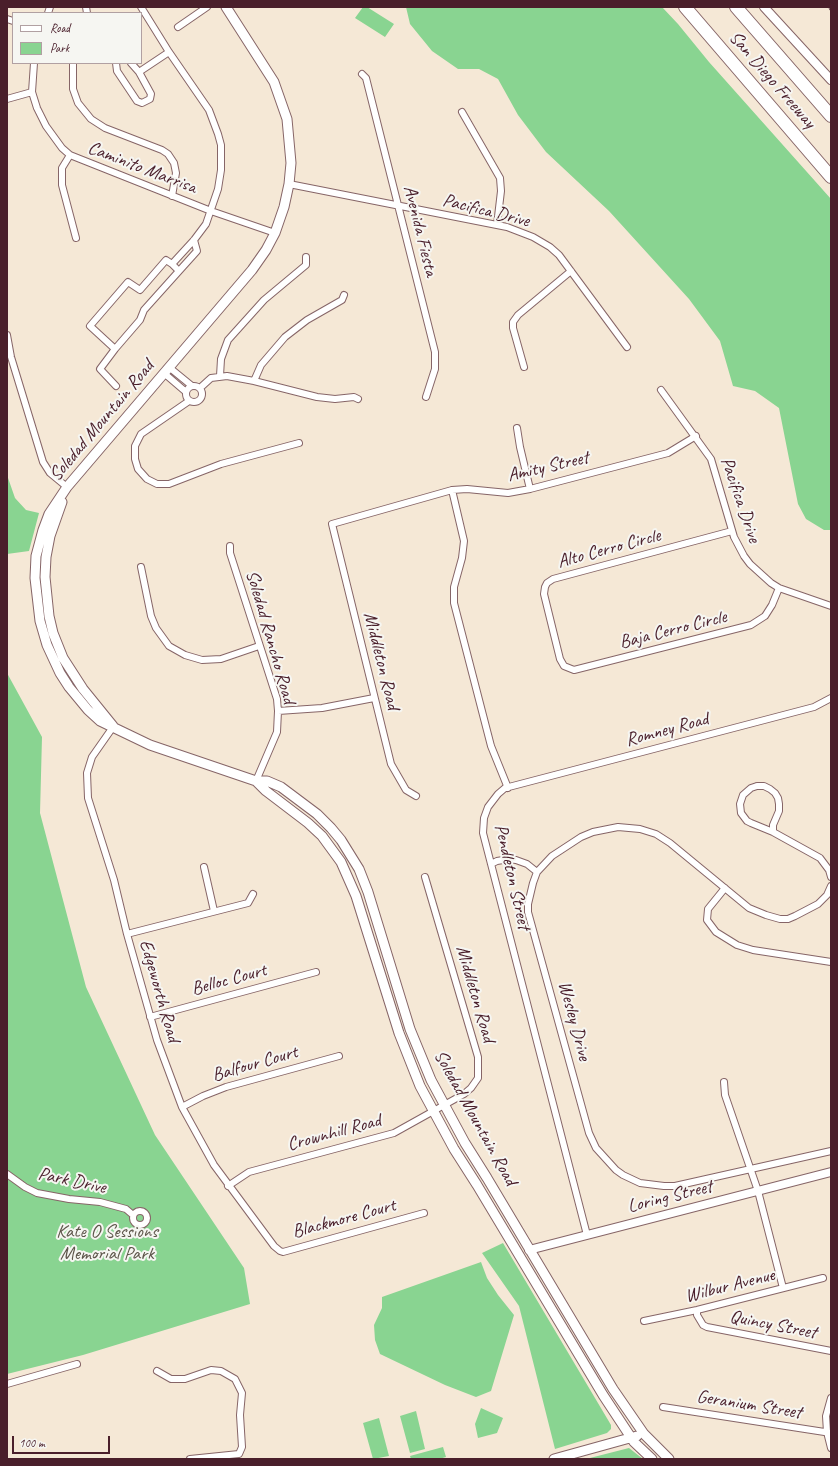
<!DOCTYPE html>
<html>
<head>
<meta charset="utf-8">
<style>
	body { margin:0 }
	#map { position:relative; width:838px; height:1466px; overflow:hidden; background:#f5e8d6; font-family:Caveat,sans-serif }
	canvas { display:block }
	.frame { position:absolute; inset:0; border:8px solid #4a1f2b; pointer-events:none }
	.legend { position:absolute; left:12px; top:12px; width:130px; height:52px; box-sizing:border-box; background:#f6f6f2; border:1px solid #b1a0a2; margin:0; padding:5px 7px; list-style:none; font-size:12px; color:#4a1f2b }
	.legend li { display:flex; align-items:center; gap:8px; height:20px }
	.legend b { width:20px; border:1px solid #b1a0a2 }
	.scale { position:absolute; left:12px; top:1436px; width:98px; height:18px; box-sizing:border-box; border:2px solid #4a1f2b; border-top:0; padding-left:5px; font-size:12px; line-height:14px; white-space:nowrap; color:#4a1f2b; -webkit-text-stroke:3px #f6f6f2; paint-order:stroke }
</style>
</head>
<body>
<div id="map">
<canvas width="838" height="1466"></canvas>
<div class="frame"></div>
<ul class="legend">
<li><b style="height:5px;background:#fff"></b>Road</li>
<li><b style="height:11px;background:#89d491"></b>Park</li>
</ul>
<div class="scale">100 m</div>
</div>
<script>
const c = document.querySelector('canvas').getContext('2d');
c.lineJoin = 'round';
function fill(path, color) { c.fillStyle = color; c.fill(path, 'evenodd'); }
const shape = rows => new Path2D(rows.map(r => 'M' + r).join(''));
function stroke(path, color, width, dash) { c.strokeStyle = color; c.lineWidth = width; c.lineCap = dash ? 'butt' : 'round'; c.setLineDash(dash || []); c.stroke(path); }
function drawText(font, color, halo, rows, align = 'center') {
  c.font = font + ' Caveat,sans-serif'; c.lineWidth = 4; c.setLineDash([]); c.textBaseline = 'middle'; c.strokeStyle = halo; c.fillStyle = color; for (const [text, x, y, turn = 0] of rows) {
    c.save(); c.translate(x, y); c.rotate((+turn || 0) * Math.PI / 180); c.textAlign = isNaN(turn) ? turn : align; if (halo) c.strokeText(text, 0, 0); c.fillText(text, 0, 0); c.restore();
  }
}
const green = shape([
	[363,7,367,7,394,24,385,37,355,18],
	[406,7,662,7,678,24,709,62,831,199,831,530,824,530,806,519,798,504,779,408,755,391,733,386,720,341,689,299,609,211,546,152,518,115,498,79,479,69,458,69,432,51,410,24],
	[7,475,15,498,26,510,39,513,29,551,7,554],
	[7,673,42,737,40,813,86,987,155,1135,244,1268,250,1304,83,1355,7,1374],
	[503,1243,611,1425,611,1429,607,1433,555,1449,519,1306,482,1253],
	[481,1262,487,1278,498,1295,514,1315,491,1391,476,1397,445,1385,380,1354,375,1340,374,1325,382,1308,382,1297],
	[481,1408,503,1418,497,1433,478,1438,475,1424],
	[416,1411,425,1449,410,1453,400,1416],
	[379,1418,389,1456,373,1459,363,1423],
	[443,1447,446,1457,439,1459,411,1459,410,1456],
	[629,1448,643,1459,586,1459]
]);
const minor = shape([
	[86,7,87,13],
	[48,13,50,7],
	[7,19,13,21],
	[178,27,207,7],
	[34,63,32,92,37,108,46,126,62,148,70,155,211,211,275,233],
	[73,63,73,89,78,103,91,119,105,128,162,150,168,154,174,163,176,173,172,196],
	[116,63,117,71,137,101,142,103,150,99,151,94,139,72,131,63],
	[139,72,169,52],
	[362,74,366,78,435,352,435,369,426,397],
	[7,99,32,92],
	[462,112,500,178,501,191,497,225],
	[70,155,62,168,62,185,76,238],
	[289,184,507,227,533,237,550,247,559,255,627,347],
	[179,271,197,251,194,240],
	[7,335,11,357,43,462,50,473,67,487],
	[115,349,90,326,128,282,140,290,166,260,172,264],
	[524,367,513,328,513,322,518,315,571,271],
	[170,368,192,386],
	[165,374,186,392],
	[220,376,221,359,228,340,264,300,306,265,306,257],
	[254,381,261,365,285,337,307,320,342,300,344,295],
	'186 394a8 8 0 1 1 16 0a8 8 0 1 1-16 0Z',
	[116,386,100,369,115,349,140,320,144,310,179,271,172,264,194,240,206,224,218,189,221,170,221,145,218,134,209,110,169,52,141,7],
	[200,388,211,378,227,376,254,381,317,397,335,399,354,397,358,399],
	[661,390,711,459,734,537,744,556,750,564,771,583,779,588,831,606],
	[189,401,141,434,135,446,135,459,138,469,147,479,157,484,169,484,221,464,299,443],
	[517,428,520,447,530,489],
	[452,490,464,541,462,558,454,587,454,603,491,746,508,788],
	[732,531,553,579,547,583,545,587,544,594,560,659,564,666,574,670,751,625,765,616,772,605,779,588],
	[230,546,230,553,277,699,278,711,277,732,256,781],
	[141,567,151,616,156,628,169,646,185,655,202,660,221,659,259,646],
	[278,711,322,708,374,698],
	[113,727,92,757,87,773,88,798,114,880,127,934,157,1040,182,1107,214,1165,274,1246,280,1251,283,1252,424,1213],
	[757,786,764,786,770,789,775,793,778,798,779,804,779,811,773,825,773,832,751,823,747,821,741,813,740,804,743,795,751,788,757,786],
	[416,796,406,790,391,764,332,524,452,490,467,489,508,493,530,489,668,453,696,436],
	[773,832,820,858,829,870,831,877],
	[491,864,497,861,509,859,516,860,527,864,537,872],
	[204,867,214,911],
	[831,886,827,895,818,904,795,916,788,919,780,919,766,915,749,908,670,843,656,834,640,829,618,827,593,832,581,837,552,856,537,872,533,883,528,904,528,912,589,1133,596,1148,616,1170,623,1175,640,1183,664,1186,675,1186,831,1151],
	[725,888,708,909,707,920,716,932,737,945,753,950,831,962],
	[127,934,248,903,253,894],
	[150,1017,316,972],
	[724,1082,725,1095,758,1191,783,1288],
	[182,1107,203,1096,226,1087,339,1056],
	[7,1174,25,1187,37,1193,69,1199,100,1202,126,1209,133,1215],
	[228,1186,249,1172,394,1133,464,1094,471,1088,478,1078,478,1057,425,877],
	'133 1218a7 7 0 1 1 14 0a7 7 0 1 1-14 0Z',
	[587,1235,483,833,484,818,488,807,498,794,505,788,814,707,831,698],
	[697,1310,697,1315,703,1325,707,1327,831,1351],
	[644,1321,697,1310,823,1278],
	[157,1371,171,1379,185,1379,211,1370,221,1371,235,1379,242,1393,240,1415,242,1447,239,1454,190,1459],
	[7,1384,77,1364],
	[831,1398,826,1416,827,1432,831,1448],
	[663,1407,831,1433]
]);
const tertiary = shape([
	[764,7,831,80],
	[529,1250,831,1172]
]);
const secondary = shape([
	[226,7,274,82,287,119,291,163,289,184,284,207,275,233,266,250,252,270,67,487,49,514,43,530,36,556,35,578,40,621,47,645,60,673,69,687,88,710,100,721,150,745,256,781,267,781,281,787,317,814,331,828,341,840,359,869,368,892,410,1029,431,1080,465,1143,487,1178,613,1389,644,1434,669,1459],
	[62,502,50,536,46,557,45,577,49,616,53,633,63,658,83,689,113,726],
	[256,781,266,791,308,823,322,836,341,862,356,896,399,1033,420,1086,434,1112,454,1149,477,1185,603,1395,634,1442,652,1459],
	[554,1459,637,1436]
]);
const motorway = shape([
	[685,7,831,177],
	[736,7,831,116]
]);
const rail = shape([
	[830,7,831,9]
]);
const streetNames = [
	["San Diego Freeway",772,80,49],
	["Caminito Marrisa",142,168,21],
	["Pacifica Drive",486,211,14],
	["Avenida Fiesta",420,231,76],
	["Soledad Mountain Road",102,421,-50],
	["Amity Street",548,467,-13],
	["Pacifica Drive",740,500,71],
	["Alto Cerro Circle",609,549,-15],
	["Baja Cerro Circle",673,630,-14],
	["Soledad Rancho Road",270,637,74],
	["Middleton Road",381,661,76],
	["Romney Road",667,730,-15],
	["Pendleton Street",512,877,77],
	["Belloc Court",229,980,-15],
	["Edgeworth Road",159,991,74],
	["Middleton Road",475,994,74],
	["Wesley Drive",574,1021,75],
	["Balfour Court",255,1064,-16],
	["Soledad Mountain Road",475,1118,61],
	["Crownhill Road",334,1133,-15],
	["Park Drive",72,1181,12],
	["Loring Street",670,1197,-14],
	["Blackmore Court",344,1219,-15],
	["Wilbur Avenue",730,1286,-14],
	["Quincy Street",773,1325,11],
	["Geranium Street",749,1405,9]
];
const parkNames = [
	["Kate O Sessions",107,1232],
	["Memorial Park",107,1254]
];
fill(green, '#89d491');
stroke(minor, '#866567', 8);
stroke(tertiary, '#866567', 10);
stroke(secondary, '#866567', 11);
stroke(motorway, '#866567', 14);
stroke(minor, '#fff', 6);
stroke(tertiary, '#fff', 8);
stroke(secondary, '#fff', 9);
stroke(motorway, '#fff', 12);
stroke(rail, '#4a1f2b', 3.5);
stroke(rail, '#f6f6f2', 2, [6]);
drawText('19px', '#4a1f2b', '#f6f6f2', streetNames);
drawText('19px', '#5d554a', '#f6f6f2', parkNames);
</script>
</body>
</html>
